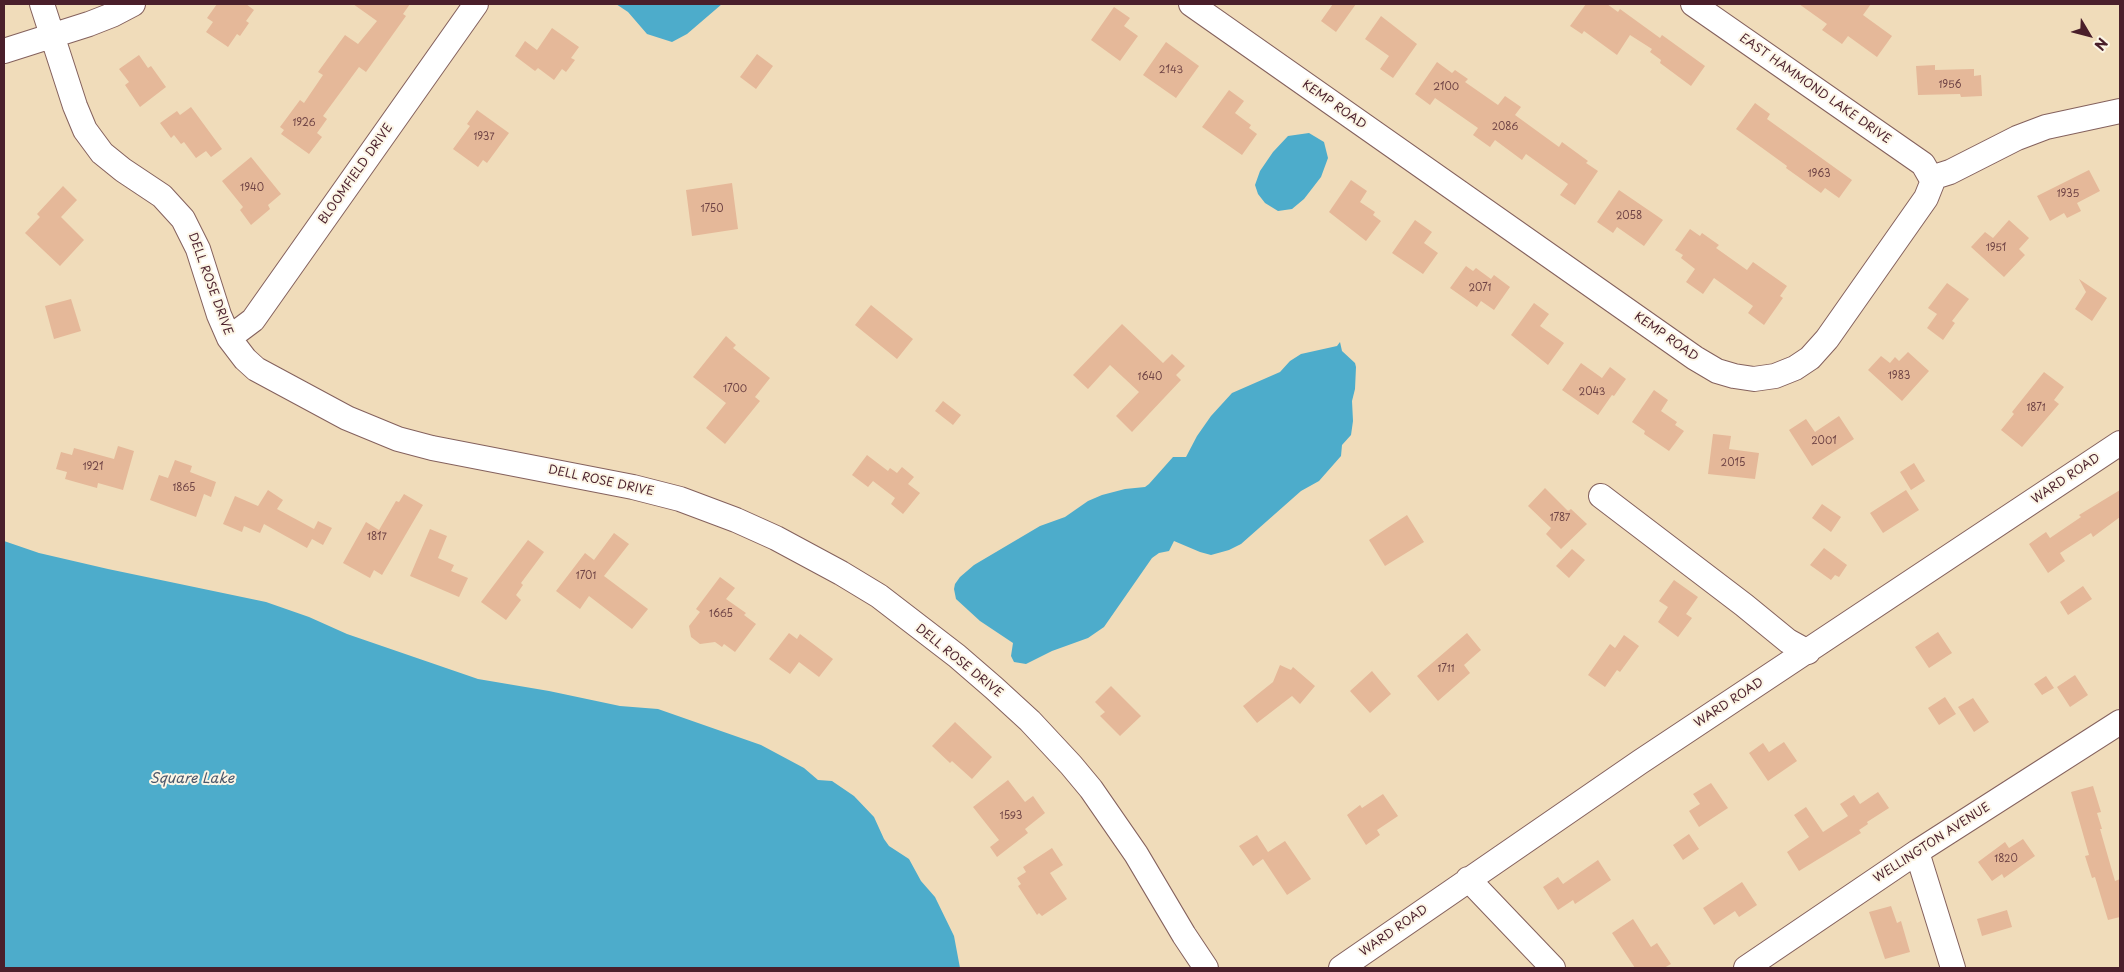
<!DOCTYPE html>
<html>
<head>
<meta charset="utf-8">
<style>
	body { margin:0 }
	#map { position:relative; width:2124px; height:972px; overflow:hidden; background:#f0dcba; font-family:"Playpen Sans",sans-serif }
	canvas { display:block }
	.frame { position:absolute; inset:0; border:5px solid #4a1f2b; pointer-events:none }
	.north { position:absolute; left:2064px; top:10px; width:50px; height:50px; -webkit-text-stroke:4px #fcf5e5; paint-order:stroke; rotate:127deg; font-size:14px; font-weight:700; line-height:20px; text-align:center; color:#4a1f2b }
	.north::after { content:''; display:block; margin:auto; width:18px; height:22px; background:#4a1f2b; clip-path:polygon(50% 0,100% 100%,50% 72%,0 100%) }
</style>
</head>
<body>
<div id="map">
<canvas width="2124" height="972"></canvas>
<div class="frame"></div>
<div class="north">N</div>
</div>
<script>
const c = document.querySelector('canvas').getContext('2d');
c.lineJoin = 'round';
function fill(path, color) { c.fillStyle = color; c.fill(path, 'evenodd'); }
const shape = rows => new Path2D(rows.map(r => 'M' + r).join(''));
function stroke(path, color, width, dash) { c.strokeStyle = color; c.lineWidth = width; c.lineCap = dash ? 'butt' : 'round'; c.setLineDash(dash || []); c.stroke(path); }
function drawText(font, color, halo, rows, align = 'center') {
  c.font = font + ' "Playpen Sans",sans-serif'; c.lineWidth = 4; c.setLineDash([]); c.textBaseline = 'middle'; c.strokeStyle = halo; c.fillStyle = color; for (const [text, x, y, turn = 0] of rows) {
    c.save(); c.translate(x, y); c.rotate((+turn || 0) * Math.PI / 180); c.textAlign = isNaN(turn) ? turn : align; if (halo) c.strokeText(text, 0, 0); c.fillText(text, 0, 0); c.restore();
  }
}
const water = shape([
	[616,4,722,4,687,34,672,42,647,34,628,12],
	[1309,133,1324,142,1328,158,1321,177,1304,199,1292,209,1278,211,1265,203,1258,194,1255,185,1260,171,1273,152,1288,136],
	[1340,342,1342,351,1355,363,1356,367,1355,389,1352,401,1353,421,1351,435,1342,445,1341,456,1319,481,1301,491,1241,544,1229,550,1211,555,1200,552,1174,541,1169,551,1159,553,1152,558,1104,627,1088,638,1052,651,1026,664,1014,662,1011,656,1013,643,980,621,956,599,954,589,955,584,960,577,974,565,1040,526,1065,517,1088,501,1102,495,1125,489,1145,487,1149,484,1173,457,1186,457,1197,436,1211,416,1232,393,1280,372,1290,361,1301,354,1337,346],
	[4,541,39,553,108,569,266,602,309,617,347,634,478,679,549,691,620,706,658,709,761,745,804,768,818,780,832,781,854,796,874,817,884,839,889,846,909,859,921,881,935,897,954,936,960,968,4,968]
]);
const building = shape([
	[217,4,246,4,254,10,246,21,249,23,240,36,237,34,228,47,206,32,213,22,207,18],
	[353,4,410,4,403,14,406,16,366,72,359,67,323,116,327,119,317,133,322,137,309,154,281,134,284,130,280,127,300,100,304,103,323,75,318,72,345,35,358,44,377,21],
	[1333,4,1356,4,1336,32,1321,21],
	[1586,4,1607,4,1618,12,1620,9,1660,38,1662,35,1705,66,1691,86,1660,63,1661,60,1650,52,1652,49,1630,35,1617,55,1584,31,1582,34,1570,26],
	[1799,4,1871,4,1863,15,1892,36,1877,57,1848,36,1842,44,1822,30,1827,24],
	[1114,7,1130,18,1124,26,1138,36,1120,61,1091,40],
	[1381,16,1417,44,1393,78,1380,69,1389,56,1365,39],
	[552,28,579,47,571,58,575,60,566,72,562,69,554,80,538,68,535,71,515,56,525,41,537,50],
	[1166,42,1199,66,1176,98,1143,75],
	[757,54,773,66,756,89,740,77],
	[139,55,148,68,151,66,166,87,140,107,125,85,129,82,119,69],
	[1437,62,1452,73,1455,70,1468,79,1465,82,1498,105,1505,96,1521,107,1515,115,1559,147,1562,142,1588,161,1586,163,1598,171,1575,205,1560,195,1568,184,1526,154,1522,160,1495,140,1490,147,1473,135,1478,128,1435,98,1430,105,1415,94],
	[1935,65,1935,70,1974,69,1974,76,1981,75,1982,96,1961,97,1960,94,1918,95,1916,66],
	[1229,90,1244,101,1235,113,1251,125,1249,128,1257,134,1242,155,1202,127],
	[1755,103,1770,114,1767,119,1852,180,1839,198,1825,188,1821,193,1786,168,1787,166,1736,129],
	[191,107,222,149,211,157,206,151,196,158,184,142,181,144,174,135,171,138,160,123,177,111,180,115],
	[477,110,509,133,487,163,483,160,478,167,453,149,470,126,467,124],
	[251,157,281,194,268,205,270,209,251,225,240,210,243,207,222,181],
	[2089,170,2100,191,2077,203,2081,211,2067,218,2064,213,2050,221,2037,196],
	[1351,180,1367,191,1360,202,1375,212,1373,215,1381,221,1366,241,1329,212],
	[732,183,738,229,692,236,686,190],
	[63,186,77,200,61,217,84,240,60,266,25,233,40,217,37,214],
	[1619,190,1663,220,1644,246,1617,227,1613,233,1597,222],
	[1415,220,1432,232,1424,243,1438,253,1423,274,1392,253],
	[2009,220,2029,238,2019,249,2025,255,2004,277,1971,247,1985,232,1993,238],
	[1690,229,1700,236,1702,233,1719,245,1716,248,1747,270,1753,262,1787,286,1780,296,1783,298,1764,325,1748,313,1753,306,1714,278,1703,294,1686,282,1695,269,1681,258,1683,255,1675,250],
	[1466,266,1473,271,1476,268,1491,279,1494,275,1510,287,1494,310,1481,301,1477,307,1450,288],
	[2079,279,2107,298,2092,321,2075,309,2086,292],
	[1947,283,1969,299,1952,321,1955,323,1943,340,1927,328,1937,314,1928,308],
	[71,299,81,331,54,339,45,306],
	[1534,303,1549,314,1540,326,1564,343,1548,365,1511,335],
	[871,305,913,339,897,359,855,325],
	[1122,324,1163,363,1172,354,1185,366,1176,375,1181,380,1132,432,1116,416,1139,392,1110,365,1088,389,1073,375],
	[726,336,736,345,733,348,770,378,755,397,760,401,725,444,706,428,726,403,693,377],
	[1908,352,1929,371,1902,401,1868,370,1881,356,1890,363,1895,357,1899,361],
	[1581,363,1602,378,1610,367,1626,379,1614,396,1612,395,1598,415,1562,390],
	[2044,372,2064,387,2054,400,2059,404,2022,447,2001,430,2014,414,2012,412],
	[1654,390,1668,400,1661,411,1677,422,1675,425,1684,431,1669,451,1644,434,1645,431,1632,422],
	[943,401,961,415,953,425,935,411],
	[1839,416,1854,439,1812,466,1789,430,1806,419,1815,432],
	[1713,434,1731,436,1729,449,1759,453,1755,479,1708,474],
	[118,446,134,451,123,490,98,483,97,488,65,479,67,472,56,469,61,452,72,455,74,448,114,459],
	[867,455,888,471,890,468,897,473,902,467,914,477,908,484,920,493,903,514,891,504,895,498,873,481,868,487,852,475],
	[175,460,192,466,190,472,216,482,211,497,204,494,196,517,150,500,159,475,168,478],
	[1914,463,1925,481,1911,490,1900,472],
	[1545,488,1568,511,1571,509,1587,524,1561,549,1546,534,1551,528,1528,506],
	[268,490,283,500,277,509,314,529,318,521,332,528,323,545,312,539,307,548,264,524,260,533,244,526,242,532,223,524,235,496,258,506],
	[1906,490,1919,510,1883,533,1870,513],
	[2120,490,2120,517,2093,537,2091,533,2060,553,2065,561,2048,573,2029,544,2046,532,2050,538,2081,517,2079,515],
	[404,494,423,505,382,575,374,570,370,578,343,563,366,522,379,530,396,501,399,502],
	[1822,504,1841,517,1831,532,1812,518],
	[1407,515,1424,542,1385,566,1369,540],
	[430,529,447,536,438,558,454,565,451,571,468,578,459,597,410,576],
	[614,533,629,544,604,576,648,609,632,629,589,596,580,609,556,591,585,553,594,560],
	[528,540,544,552,521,583,523,585,516,595,521,600,506,620,481,602],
	[1824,548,1847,565,1839,577,1835,575,1831,580,1810,565],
	[1572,549,1585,560,1569,578,1556,566],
	[720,577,735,588,726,599,746,613,744,615,756,624,735,652,724,644,722,647,715,642,700,644,691,637,689,626,700,612,696,609],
	[1674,580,1698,597,1686,614,1692,618,1678,637,1658,622,1668,607,1659,601],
	[2083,586,2092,599,2068,615,2060,602],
	[1938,632,1952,653,1929,668,1915,647],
	[789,633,797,639,800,634,833,659,819,677,799,662,790,674,769,659],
	[1467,633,1481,650,1464,665,1470,673,1438,701,1417,676],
	[1624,635,1639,646,1620,672,1617,670,1605,687,1588,675,1610,644,1615,648],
	[1280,665,1291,670,1293,667,1315,686,1300,704,1292,696,1257,723,1243,706,1273,682],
	[1372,671,1391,694,1370,713,1350,691],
	[2075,675,2088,695,2070,707,2057,687],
	[2046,676,2054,688,2042,695,2034,684],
	[1111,686,1141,716,1120,736,1100,716,1105,712,1095,702],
	[1945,697,1956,714,1939,725,1928,708],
	[1973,698,1989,722,1974,732,1958,707],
	[955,722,992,757,972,779,952,761,950,763,932,746],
	[1784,742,1797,761,1768,781,1749,753,1763,743,1769,752],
	[1008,780,1025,802,1033,796,1045,813,1025,829,1028,833,997,857,990,847,999,840,973,807],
	[1711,783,1728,808,1699,827,1689,811,1700,804,1693,794],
	[2093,786,2101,812,2097,813,2102,829,2100,829,2115,881,2120,879,2120,917,2108,920,2095,877,2092,878,2085,856,2089,855,2071,792],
	[1878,792,1889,808,1867,822,1868,824,1859,830,1861,833,1799,871,1787,852,1809,837,1794,815,1806,807,1823,832,1848,816,1840,804,1854,795,1860,804],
	[1383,794,1398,816,1377,830,1380,835,1366,845,1347,815,1360,805,1362,808],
	[1689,834,1699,849,1683,860,1673,845],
	[1257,835,1268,852,1285,841,1311,879,1287,895,1263,859,1253,866,1239,846],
	[2023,839,2035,856,2004,878,2002,874,1992,881,1978,862,2005,842,2009,848],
	[1052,848,1063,865,1050,873,1067,899,1042,916,1039,913,1037,915,1018,886,1021,884,1017,878,1026,872,1023,867],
	[1598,860,1611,880,1575,904,1573,900,1558,910,1543,887,1558,877,1563,884],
	[1742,882,1757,905,1739,917,1735,911,1714,925,1703,908],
	[1891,906,1897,923,1901,921,1910,952,1885,959,1869,912],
	[2007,910,2012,927,1982,936,1977,919],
	[1633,919,1651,947,1657,943,1671,964,1664,968,1635,968,1612,933]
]);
const minor = shape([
	[42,4,75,106,85,130,102,153,123,170,162,196,183,219,198,249,219,315,229,338,245,359,256,369,347,418,398,439,432,448,633,487,680,499,736,520,776,538,841,573,879,596,957,656,994,688,1030,721,1071,765,1091,789,1136,854,1184,935,1206,968],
	[1191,4,1695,358,1717,371,1734,376,1754,379,1775,376,1795,368,1810,358,1827,339,1926,198,1932,183,1931,178,1950,172,2017,138,2046,127,2120,111],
	[1693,4,1923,164,1931,178],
	[4,51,89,24,112,15,133,4],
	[229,338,253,320,476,4],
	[1601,496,1744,605,1788,641,1808,652],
	[1917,852,1953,968],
	[1468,879,1553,968],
	[1341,968,1640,762,2120,443],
	[1746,968,1917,852,2120,722]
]);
const numberNames = [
	["2143",1171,70],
	["1956",1950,85],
	["2100",1446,87],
	["1926",304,123],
	["2086",1505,127],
	["1937",484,137],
	["1963",1819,174],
	["1940",252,188],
	["1935",2068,194],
	["1750",712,209],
	["2058",1629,216],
	["1951",1996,248],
	["2071",1480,288],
	["1983",1899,376],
	["1640",1150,377],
	["1700",735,389],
	["2043",1592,392],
	["1871",2036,408],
	["2001",1824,441],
	["2015",1733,463],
	["1921",93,467],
	["1865",184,488],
	["1787",1560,518],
	["1817",377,537],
	["1701",586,576],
	["1665",721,614],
	["1711",1446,669],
	["1593",1011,816],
	["1820",2006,859]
];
const streetNames = [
	["EAST HAMMOND LAKE DRIVE",1815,89,35],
	["KEMP ROAD",1334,105,35],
	["BLOOMFIELD DRIVE",356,174,-55],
	["DELL ROSE DRIVE",210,284,70],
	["KEMP ROAD",1666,337,35],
	["WARD ROAD",2066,479,-34],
	["DELL ROSE DRIVE",601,481,12],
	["DELL ROSE DRIVE",959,661,39],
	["WARD ROAD",1729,703,-33],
	["WELLINGTON AVENUE",1932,843,-33],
	["WARD ROAD",1394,931,-35]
];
const waterNames = [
	["Square Lake",192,779]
];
fill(water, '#4daccb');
fill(building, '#e5b899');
stroke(minor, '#84615d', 26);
stroke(minor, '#fff', 24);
drawText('10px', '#714546', null, numberNames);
drawText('12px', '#4a1f2b', '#fcf5e5', streetNames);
drawText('italic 14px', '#4b576b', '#fcf5e5', waterNames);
</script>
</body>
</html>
